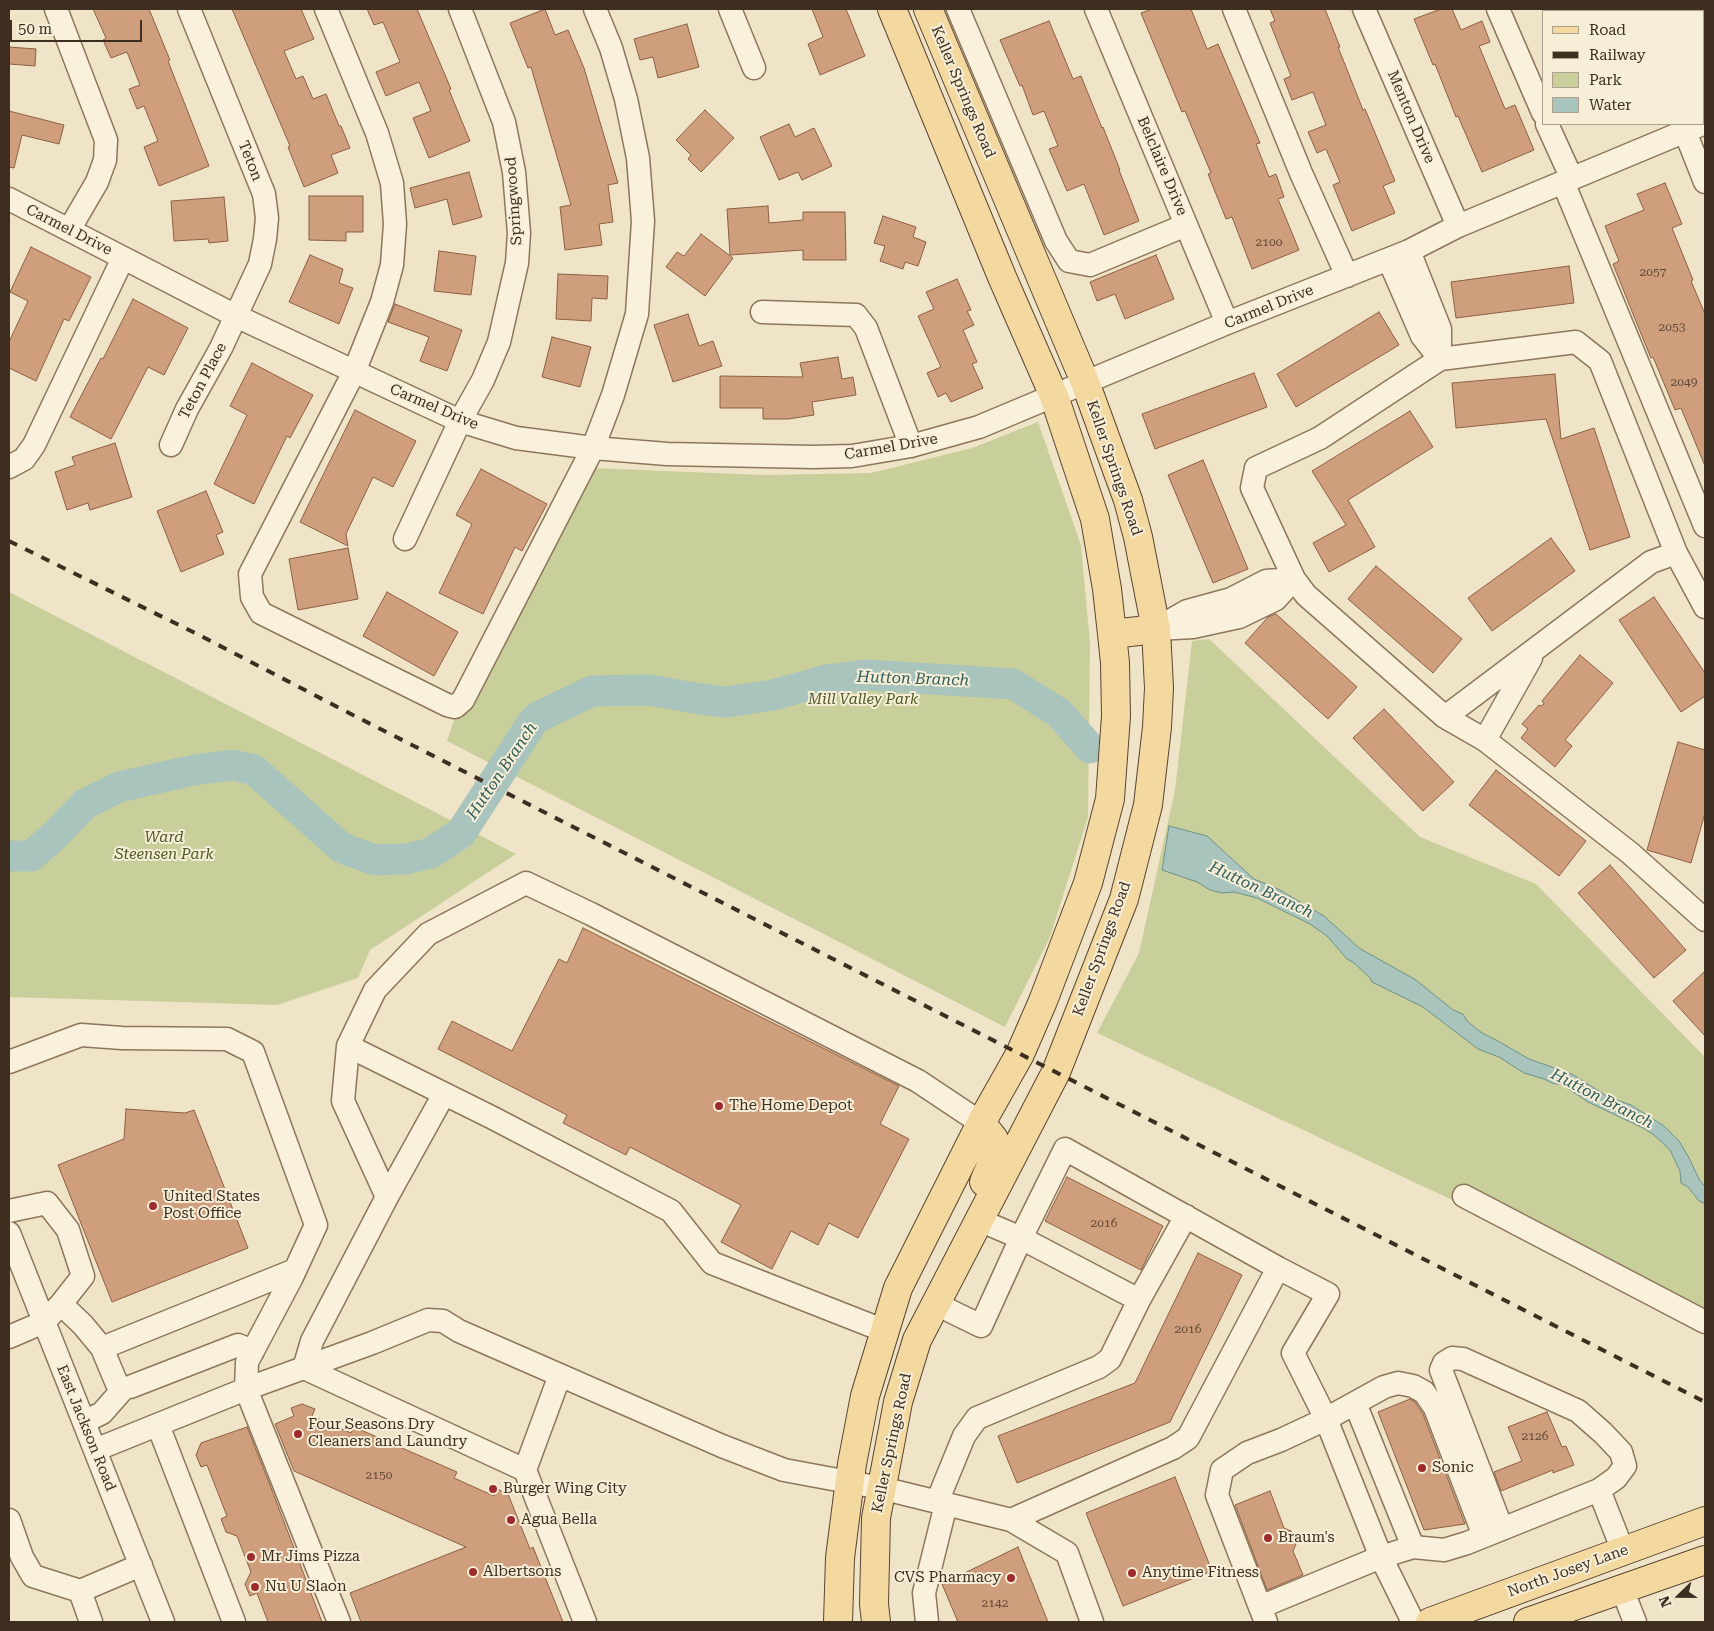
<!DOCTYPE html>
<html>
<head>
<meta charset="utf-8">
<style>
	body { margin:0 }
	#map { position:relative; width:1714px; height:1631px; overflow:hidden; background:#f0e4c8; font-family:"Roboto Serif",serif }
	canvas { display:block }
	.frame { position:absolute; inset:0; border:10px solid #3d2e20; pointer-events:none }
	.legend { position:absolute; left:1542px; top:10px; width:162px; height:115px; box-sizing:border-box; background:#f7eed8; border:1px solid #ada18e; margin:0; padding:6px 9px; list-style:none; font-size:15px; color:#3d2e20 }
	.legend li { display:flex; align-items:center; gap:10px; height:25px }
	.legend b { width:25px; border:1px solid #ada18e }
	.north { position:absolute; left:1654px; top:1571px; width:50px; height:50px; -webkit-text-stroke:4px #f7eed8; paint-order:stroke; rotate:248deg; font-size:14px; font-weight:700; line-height:20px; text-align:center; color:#3d2e20 }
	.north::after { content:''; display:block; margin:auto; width:18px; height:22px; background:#3d2e20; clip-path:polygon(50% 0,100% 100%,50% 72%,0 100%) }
	.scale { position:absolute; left:10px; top:20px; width:132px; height:22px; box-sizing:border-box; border:2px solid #3d2e20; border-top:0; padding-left:6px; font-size:15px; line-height:18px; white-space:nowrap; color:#3d2e20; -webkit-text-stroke:4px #f7eed8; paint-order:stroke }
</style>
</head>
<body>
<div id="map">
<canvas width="1714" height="1631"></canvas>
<div class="frame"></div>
<ul class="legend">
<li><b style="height:6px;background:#f3d9a0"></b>Road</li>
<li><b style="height:6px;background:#3d2e20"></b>Railway</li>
<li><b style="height:14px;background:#c9cf9b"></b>Park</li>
<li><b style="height:14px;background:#a9c4bc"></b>Water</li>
</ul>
<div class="north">N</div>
<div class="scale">50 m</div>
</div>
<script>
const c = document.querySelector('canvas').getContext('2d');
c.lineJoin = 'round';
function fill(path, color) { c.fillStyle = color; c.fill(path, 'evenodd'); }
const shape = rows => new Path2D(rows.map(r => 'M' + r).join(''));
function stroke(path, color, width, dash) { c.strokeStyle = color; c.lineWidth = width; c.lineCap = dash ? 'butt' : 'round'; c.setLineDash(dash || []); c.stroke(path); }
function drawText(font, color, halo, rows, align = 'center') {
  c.font = font + ' "Roboto Serif",serif'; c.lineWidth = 4; c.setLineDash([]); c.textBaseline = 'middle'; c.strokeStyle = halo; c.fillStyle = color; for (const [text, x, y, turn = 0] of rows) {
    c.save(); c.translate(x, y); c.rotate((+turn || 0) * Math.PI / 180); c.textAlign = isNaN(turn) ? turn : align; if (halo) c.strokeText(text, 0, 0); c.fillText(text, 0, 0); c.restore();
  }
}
const green = shape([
	[1038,422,1081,545,1090,643,1088,817,1050,937,1005,1027,447,741,453,723,590,468,764,475,871,473,972,448],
	[9,592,516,854,370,950,358,978,277,1005,9,997],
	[1209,639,1420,837,1536,884,1705,1057,1705,1319,1097,1033,1139,953,1175,790,1192,641]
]);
const water = shape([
	[1169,826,1207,836,1254,879,1278,889,1324,916,1359,948,1416,980,1453,1010,1463,1014,1467,1021,1482,1033,1498,1041,1529,1059,1572,1074,1608,1097,1631,1105,1664,1126,1679,1141,1688,1156,1700,1181,1705,1186,1705,1204,1699,1201,1688,1187,1681,1183,1680,1171,1670,1150,1654,1135,1643,1128,1588,1102,1563,1085,1552,1083,1544,1079,1524,1073,1499,1057,1478,1049,1423,1007,1372,982,1370,978,1354,963,1347,959,1327,936,1310,924,1257,898,1234,892,1222,893,1210,890,1197,882,1162,870,1169,826]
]);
const river = shape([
	[9,856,31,856,54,836,85,804,119,787,194,770,232,765,254,770,342,848,375,860,406,859,431,853,461,833,532,723,538,717,592,691,649,690,700,699,726,702,773,695,827,680,867,675,1013,684,1059,713,1090,748]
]);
const building = shape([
	[93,9,149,9,170,60,168,61,209,166,159,186,144,147,158,141,144,106,137,109,129,89,140,85,127,52,111,58,103,40,106,38,93,9],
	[232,9,301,9,314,39,284,51,296,79,303,76,313,99,326,94,339,126,341,126,350,148,331,155,338,173,304,187,288,147,290,146,232,9],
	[367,9,417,9,451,89,449,90,470,141,429,158,413,118,431,111,419,82,386,96,376,72,400,62,383,22,374,25,367,9],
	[545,9,555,35,568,30,584,68,618,183,608,185,613,222,599,224,602,245,565,250,560,207,571,205,531,67,528,68,510,23,545,9],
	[812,9,846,9,865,56,820,75,808,44,823,37,812,9],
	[1152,9,1191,9,1207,49,1218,44,1260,143,1256,144,1269,177,1276,174,1284,197,1278,199,1299,250,1252,269,1232,217,1226,219,1208,174,1211,173,1185,111,1182,112,1141,13,1152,9],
	[1270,9,1325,9,1340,47,1338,47,1363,110,1365,109,1395,181,1383,186,1395,213,1352,231,1333,185,1340,182,1326,149,1317,153,1308,132,1326,125,1313,92,1292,100,1284,79,1291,76,1270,23,1275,21,1270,9],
	[1441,9,1452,9,1461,30,1482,21,1490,42,1479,46,1505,109,1515,105,1534,150,1482,172,1458,116,1456,117,1435,64,1433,65,1414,19,1441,9],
	[1049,21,1073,79,1081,76,1102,128,1103,127,1120,170,1119,170,1139,221,1104,235,1084,184,1067,191,1049,149,1058,146,1044,111,1033,115,1022,85,1020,86,1000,40,1049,21],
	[687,24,699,67,658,78,653,57,640,60,634,39,687,24],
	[9,47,36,49,35,66,9,64,9,47],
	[705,110,734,138,701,172,688,159,691,155,676,140,705,110],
	[9,111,64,125,59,144,22,135,14,168,9,167,9,111],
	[789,124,795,137,814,128,832,166,802,180,798,172,779,180,760,137,789,124],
	[469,172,482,217,453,225,447,199,415,208,410,188,469,172],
	[1665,183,1682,224,1672,228,1693,280,1691,281,1705,314,1705,466,1681,408,1675,410,1653,357,1651,358,1635,319,1613,264,1619,261,1605,226,1644,210,1637,194,1665,183],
	[309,196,363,196,363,232,346,232,346,241,309,240,309,196],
	[224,197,228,241,209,243,208,239,174,241,171,201,224,197],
	[768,206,769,223,803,220,803,212,845,212,846,260,803,260,803,250,730,255,727,209,768,206],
	[883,216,916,227,913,237,926,242,918,266,905,262,903,269,880,261,885,246,874,243,883,216],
	[701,234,733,258,705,296,666,267,677,252,684,256,701,234],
	[31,247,91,277,69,321,64,319,36,381,9,368,9,342,28,301,10,292,31,247],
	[439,251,476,256,471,295,434,291,439,251],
	[310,255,343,269,339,283,353,288,339,324,289,302,310,255],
	[1156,255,1174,299,1125,319,1115,294,1097,301,1090,282,1156,255],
	[1569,266,1574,303,1456,318,1451,282,1569,266],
	[558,274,608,276,607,299,592,298,591,321,556,319,558,274],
	[957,279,971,310,967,311,974,325,963,330,977,362,972,364,983,388,951,402,946,393,938,397,927,373,941,367,918,316,934,309,926,292,957,279],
	[133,299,188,328,164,375,148,367,111,439,70,417,101,358,103,359,133,299],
	[395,304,462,330,447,371,420,361,429,337,388,322,395,304],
	[1379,312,1399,345,1296,407,1277,374,1379,312],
	[688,314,699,346,713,341,722,366,673,382,654,325,688,314],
	[552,337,591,347,580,387,542,377,552,337],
	[838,357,842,379,853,377,856,395,812,402,814,415,788,419,763,419,763,408,720,408,720,376,803,377,800,363,838,357],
	[252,363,313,395,290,438,287,436,254,504,214,484,247,415,230,406,252,363],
	[1254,373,1267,407,1155,449,1142,414,1254,373],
	[1555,374,1561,439,1594,428,1630,537,1590,550,1546,419,1456,428,1452,383,1555,374],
	[355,410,416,441,393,487,373,477,346,534,348,546,300,522,355,410],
	[1410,411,1433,447,1348,500,1375,547,1329,572,1313,543,1346,525,1312,471,1410,411],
	[115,443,132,497,90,510,88,503,67,510,55,472,75,465,72,457,115,443],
	[1203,460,1248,569,1213,583,1168,475,1203,460],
	[481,469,547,504,522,551,515,547,483,614,439,593,472,524,456,515,481,469],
	[206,491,223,532,216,535,224,554,181,572,157,511,206,491],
	[1551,538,1575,571,1492,631,1468,598,1551,538],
	[348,548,358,599,298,610,289,559,348,548],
	[1376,566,1462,639,1433,673,1348,599,1376,566],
	[387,592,458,632,434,676,363,636,387,592],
	[1654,597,1705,673,1705,696,1681,712,1619,620,1654,597],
	[1276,614,1357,687,1328,719,1245,643,1268,617,1276,614],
	[1580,655,1613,683,1565,740,1572,746,1555,767,1521,738,1528,729,1522,724,1539,705,1541,706,1544,704,1542,701,1580,655],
	[1384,709,1454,782,1423,811,1353,738,1384,709],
	[1678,742,1705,750,1705,813,1691,863,1647,850,1678,742],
	[1496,770,1586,841,1559,876,1469,805,1496,770],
	[1610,865,1686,950,1654,978,1578,893,1610,865],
	[583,928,899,1086,880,1124,909,1139,858,1238,829,1223,818,1245,791,1231,772,1269,721,1242,741,1205,630,1147,626,1155,563,1123,567,1115,438,1049,452,1021,512,1051,559,959,567,963,583,928],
	[1705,971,1705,1036,1673,1001,1705,971],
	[126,1109,185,1113,194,1110,248,1248,112,1302,58,1165,124,1139,126,1109],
	[1067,1177,1163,1226,1141,1270,1045,1221,1067,1177],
	[1198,1253,1242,1275,1170,1422,1017,1483,998,1436,1135,1383,1198,1253],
	[1410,1399,1415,1402,1423,1414,1465,1524,1424,1530,1378,1412,1410,1399],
	[302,1404,315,1409,312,1416,351,1433,354,1427,457,1472,454,1478,494,1496,497,1489,508,1494,530,1549,533,1547,563,1622,361,1622,350,1593,466,1547,294,1471,275,1424,294,1416,291,1408,302,1404],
	[1547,1412,1562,1447,1566,1446,1574,1465,1553,1473,1553,1470,1501,1491,1494,1472,1522,1461,1508,1427,1547,1412],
	[247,1427,270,1485,322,1622,268,1622,257,1593,250,1596,245,1584,251,1572,237,1536,226,1532,221,1519,227,1516,207,1465,201,1467,196,1455,201,1443,247,1427],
	[1175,1477,1212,1571,1123,1606,1086,1513,1175,1477],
	[1270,1491,1284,1528,1291,1531,1296,1544,1293,1551,1303,1575,1267,1590,1235,1505,1270,1491],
	[1018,1547,1048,1622,958,1622,942,1584,1018,1547]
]);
const minor = shape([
	[56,9,106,140,105,160,97,182,69,230],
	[326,9,377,133,392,183,395,224,392,265,382,302,354,372,250,574,252,597,261,613,447,705,455,707,463,700,593,448,613,395,637,314,643,221,638,158,626,99,611,48,595,9],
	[730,9,754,68],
	[958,9,1056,241,1069,261,1090,265,1186,225],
	[1096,9,1227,323],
	[1234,9,1301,173,1347,276],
	[1364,9,1458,226],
	[1498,9,1543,113],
	[1634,9,1635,11],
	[1547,124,1572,179],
	[1682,124,1705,182],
	[1563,182,1705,526],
	[9,199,236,316,460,421,516,438,593,448,667,454,813,457,852,456,911,446,979,427,1227,323,1409,251,1458,226,1705,123],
	[1389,260,1422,336,1440,359,1440,329,1409,251],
	[762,312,856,315,866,328,911,446],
	[171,445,187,409,221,348,260,264,265,239,267,218,264,194,189,9],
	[9,467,24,459,34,445,123,258],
	[405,539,460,421,483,380,499,342,517,263,519,233,514,172,504,122,460,9],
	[1705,607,1676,553,1600,361,1576,342,1440,359,1320,438,1256,468,1252,488,1294,579,1306,595,1445,717,1485,740,1630,853,1705,920],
	[1159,627,1187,611,1231,599,1266,581,1294,579],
	[1156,629,1193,627,1239,617,1276,599,1294,579],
	[1445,717,1651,562,1676,553],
	[1485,740,1531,658],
	[348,1046,493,1118,671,1211,712,1263,885,1331],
	[9,1062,81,1035,122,1038,227,1039,253,1052,316,1225,292,1277,247,1362,246,1389,339,1622],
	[444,1094,387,1197,312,1341,304,1368,525,1470,560,1375],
	[1464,1196,1705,1322],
	[387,1197,343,1101,348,1046,375,990,428,934,526,883,591,914,918,1081,981,1123],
	[9,1211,47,1203,68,1230,83,1276,61,1304],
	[979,1220,1021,1238,1065,1149,1278,1268,1188,1438,1173,1448,1011,1520],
	[9,1233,163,1622],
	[1278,1268,1328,1294,1293,1353,1326,1419,1381,1557,1413,1622],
	[936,1304,981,1326,1021,1238,1139,1300],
	[9,1337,44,1322,61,1304,83,1325,102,1348,117,1384,124,1388,130,1387,238,1345,253,1351],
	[102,1348,295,1270],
	[1355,1403,1413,1547],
	[84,1422,102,1413,124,1388],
	[158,1425,234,1622],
	[95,1450,246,1389,372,1343,428,1320,443,1321,459,1331,722,1446,784,1470,881,1488,1011,1520,1067,1553,1092,1622],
	[525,1470,585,1622],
	[937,1502,964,1436,977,1418,1099,1367,1110,1359,1139,1300,1186,1216],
	[9,1520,22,1557,33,1576,80,1591,91,1622],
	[1502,1529,1441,1370,1444,1363,1452,1358,1463,1359,1578,1411,1603,1433,1621,1452,1625,1466,1616,1478,1599,1490],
	[1622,1589,1635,1622],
	[80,1591,141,1565],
	[1260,1607,1217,1495,1222,1470,1247,1453,1281,1440,1326,1419,1384,1387,1398,1383,1413,1386,1424,1392,1435,1408,1484,1536],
	[927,1622,924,1593,946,1504],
	[1266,1622,1260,1607,1381,1557,1413,1547,1444,1550,1467,1543,1599,1490,1623,1551]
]);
const major = shape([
	[1112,634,1156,629],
	[981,1123,994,1139,996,1153,984,1182],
	[838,1622,840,1558,852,1464,865,1396,898,1288,981,1123,1020,1054,1043,1001,1088,883,1110,799,1116,716,1115,663,1112,634,1107,589,1095,519,1054,396,1002,277,892,9],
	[876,1622,874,1604,876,1518,898,1402,917,1340,1056,1072,1124,899,1148,805,1157,727,1159,688,1156,629,1138,537,1128,500,1085,382,928,9],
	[1430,1622,1705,1521],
	[1528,1622,1705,1560]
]);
const rail = shape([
	[9,541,201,636,349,713,1705,1402]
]);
const markers = [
	[719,1106,5,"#9e2a2b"],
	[153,1206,5,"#9e2a2b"],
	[298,1434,5,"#9e2a2b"],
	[1422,1468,5,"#9e2a2b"],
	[493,1489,5,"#9e2a2b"],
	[511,1520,5,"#9e2a2b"],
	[1268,1538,5,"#9e2a2b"],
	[251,1557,5,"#9e2a2b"],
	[473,1572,5,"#9e2a2b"],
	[1132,1573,5,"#9e2a2b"],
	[1011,1578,5,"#9e2a2b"],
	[255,1587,5,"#9e2a2b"]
];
const numberNames = [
	["2100",1269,242],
	["2057",1653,272],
	["2053",1672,327],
	["2049",1684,382],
	["2016",1104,1223],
	["2016",1188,1329],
	["2126",1535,1436],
	["2150",379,1475],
	["2142",995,1603]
];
const streetNames = [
	["Keller Springs Road",963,92,67],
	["Menton Drive",1411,117,67],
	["Teton",250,161,68],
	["Belclaire Drive",1162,166,67],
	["Springwood",514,201,-94],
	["Carmel Drive",69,230,27],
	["Carmel Drive",1269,307,-22],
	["Teton Place",203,381,-62],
	["Carmel Drive",434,407,23],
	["Carmel Drive",891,447,-10],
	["Keller Springs Road",1114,468,71],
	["Keller Springs Road",1102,949,-70],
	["East Jackson Road",86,1428,68],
	["Keller Springs Road",892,1443,-78],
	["North Josey Lane",1568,1571,-20]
];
const parkNames = [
	["Mill Valley Park",863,700],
	["Ward",164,838],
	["Steensen Park",164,855]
];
const poiNames = [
	["The Home Depot",729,1106],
	["United States",163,1197],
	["Post Office",163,1214],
	["Four Seasons Dry",308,1425],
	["Cleaners and Laundry",308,1442],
	["Sonic",1432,1468],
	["Burger Wing City",503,1489],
	["Agua Bella",521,1520],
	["Braum's",1278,1538],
	["Mr Jims Pizza",261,1557],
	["Albertsons",483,1572],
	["Anytime Fitness",1142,1573],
	["CVS Pharmacy",1001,1578,"right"],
	["Nu U Slaon",265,1587]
];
const waterNames = [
	["Hutton Branch",913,679,2],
	["Hutton Branch",502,771,-56],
	["Hutton Branch",1261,890,25],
	["Hutton Branch",1602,1099,27]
];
fill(green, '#c9cf9b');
fill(water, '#a9c4bc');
stroke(water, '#6f938a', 1);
stroke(river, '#a9c4bc', 31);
fill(building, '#cf9f7d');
stroke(building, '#8d5f41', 1);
stroke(minor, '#8d765c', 25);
stroke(major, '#5b4430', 30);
stroke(minor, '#faf1dc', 22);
stroke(major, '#f3d9a0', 28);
stroke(rail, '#3d2e20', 4, [9, 9]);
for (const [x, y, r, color] of markers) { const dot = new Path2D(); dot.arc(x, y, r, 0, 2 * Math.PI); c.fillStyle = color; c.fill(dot); stroke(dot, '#f7eed8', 2); }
drawText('12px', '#624a37', null, numberNames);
drawText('15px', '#3d2e20', '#f7eed8', streetNames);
drawText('italic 15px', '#4d5a26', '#f7eed8', parkNames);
drawText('15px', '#3d2e20', '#f7eed8', poiNames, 'left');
drawText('italic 16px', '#2f5d5a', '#f7eed8', waterNames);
</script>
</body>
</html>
